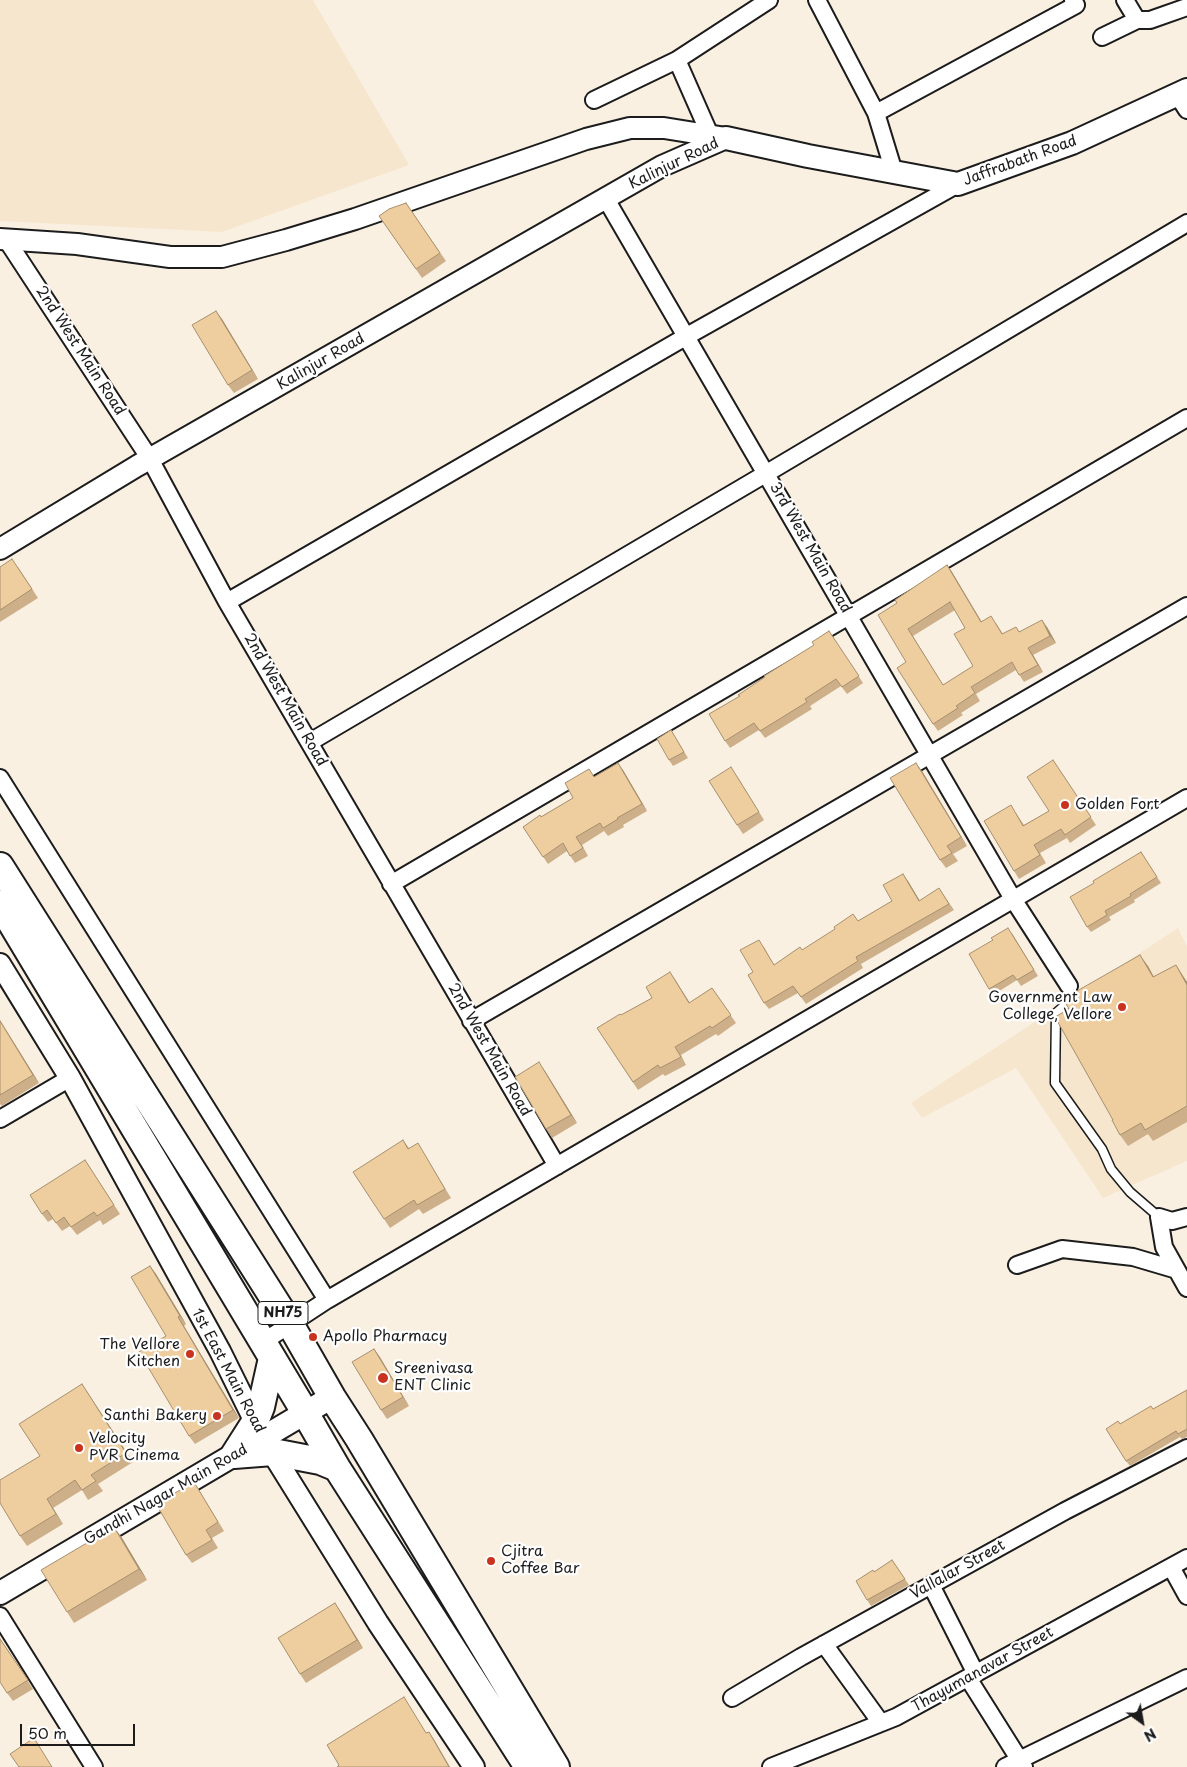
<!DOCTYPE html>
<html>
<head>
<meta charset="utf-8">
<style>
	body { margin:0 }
	#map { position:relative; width:1187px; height:1767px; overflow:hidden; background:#faf0e2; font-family:"Playpen Sans",sans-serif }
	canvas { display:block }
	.north { position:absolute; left:1117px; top:1697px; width:50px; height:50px; -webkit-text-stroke:4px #fff; paint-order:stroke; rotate:148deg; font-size:14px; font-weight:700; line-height:20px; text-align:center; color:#1c1c1c }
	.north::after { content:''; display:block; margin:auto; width:18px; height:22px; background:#1c1c1c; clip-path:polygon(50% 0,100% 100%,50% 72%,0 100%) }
	.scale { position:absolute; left:20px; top:1724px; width:115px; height:22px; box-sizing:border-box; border:2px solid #1c1c1c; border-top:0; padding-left:6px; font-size:15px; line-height:18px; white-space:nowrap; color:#1c1c1c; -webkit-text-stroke:4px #fff; paint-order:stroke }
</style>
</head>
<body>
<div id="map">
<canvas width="1187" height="1767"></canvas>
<div class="north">N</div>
<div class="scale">50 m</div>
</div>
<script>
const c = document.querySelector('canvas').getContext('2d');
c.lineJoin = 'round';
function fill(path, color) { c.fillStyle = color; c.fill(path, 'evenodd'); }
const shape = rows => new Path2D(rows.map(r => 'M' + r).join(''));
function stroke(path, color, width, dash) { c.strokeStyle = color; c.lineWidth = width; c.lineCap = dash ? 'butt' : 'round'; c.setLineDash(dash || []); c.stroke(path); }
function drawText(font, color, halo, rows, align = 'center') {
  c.font = font + ' "Playpen Sans",sans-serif'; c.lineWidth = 4.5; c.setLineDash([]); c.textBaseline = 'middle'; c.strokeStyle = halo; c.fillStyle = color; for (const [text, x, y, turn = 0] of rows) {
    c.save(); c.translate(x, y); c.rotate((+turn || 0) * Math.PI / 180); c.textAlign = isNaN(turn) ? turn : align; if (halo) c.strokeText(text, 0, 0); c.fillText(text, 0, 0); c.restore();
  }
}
const built = shape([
	[0,0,313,0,409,165,222,232,0,221],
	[1178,928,1187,946,1187,1161,1103,1198,1016,1068,922,1118,911,1103]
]);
const service = shape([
	[1074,997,1056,1013,1055,1083,1102,1149,1111,1169,1130,1192,1159,1217]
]);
const minor = shape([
	[817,0,876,113,894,172],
	[1125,0,1137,20,1150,20,1187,7],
	[1102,37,1137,20],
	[1176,93,1187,110],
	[594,100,677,60],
	[876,113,1076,5,1073,0],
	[710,135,677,60,769,0],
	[606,199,1013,899,1069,986],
	[6,239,150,459,227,602,557,1166],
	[227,602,687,336,958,184],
	[310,742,767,473,1187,223],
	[0,778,327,1300],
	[391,884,1187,418],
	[471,1021,1187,606],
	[0,1119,70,1078],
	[1187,1217,1172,1221,1159,1217,1164,1247,1187,1288],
	[1017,1265,1062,1249,1133,1257,1177,1270],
	[263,1342,327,1300,1187,798],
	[1171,1567,1187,1596],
	[931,1585,976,1674],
	[0,1616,94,1767],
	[824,1644,881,1723],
	[968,1678,1024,1767],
	[732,1698,801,1657,1065,1511,1187,1448],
	[771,1767,896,1717,1187,1558],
	[1005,1767,1187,1678]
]);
const tertiary = shape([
	[0,239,77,244,170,257,222,257,286,240,355,219,586,139,630,128,664,128,726,138,662,166,137,466,0,549],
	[0,964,70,1078,220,1351,263,1438,378,1623,474,1767]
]);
const secondary = shape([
	[726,138,808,156,958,184,1072,143,1187,90],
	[0,1593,332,1397]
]);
const trunk = shape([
	[0,866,293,1329,332,1397,359,1439,556,1767],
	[0,904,300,1404,337,1468,528,1767],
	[234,1455,255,1422,261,1407,272,1358],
	[234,1455,273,1452,320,1461,337,1468]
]);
const wall = shape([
	[406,203,446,261,422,278,379,216],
	[222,319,258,379,234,393,228,385],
	[947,565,952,572,981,622,996,623,1003,634,1047,627,1056,643,1033,655,1043,672,1024,682,1016,670,976,694,980,701,961,713,963,715,938,731,933,724,906,662,897,603],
	[955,610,965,628,973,666,943,685,913,636],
	[0,567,18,567,38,598,0,622],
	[829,631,863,683,847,694,841,686,810,706,812,709,765,738,759,730,730,748,725,741,740,696,814,645],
	[671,730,688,758,673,766,669,760],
	[1053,760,1096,825,1070,843,1067,838,1040,853,1046,863,1019,879,1014,871,1016,813,1024,825,1049,811],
	[623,770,647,811,623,825,624,827,608,836,604,831,582,845,588,856,575,863,567,851,548,864,523,827,573,798,595,777],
	[922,771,967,846,953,854,958,861,946,868,940,860],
	[737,776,764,820,743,834,737,825],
	[1141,852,1161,883,1134,900,1135,902,1109,917,1111,920,1091,932,1087,927,1094,883],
	[908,881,920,901,939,888,954,910,861,964,863,968,806,1004,798,993,769,1009,764,1003,753,972,764,947,774,965,802,950,858,921,892,901],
	[1012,933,1038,976,1021,986,1017,980,993,995,989,989],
	[1176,965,1187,982,1187,1122,1153,1141,1148,1134,1128,1146,1120,1135,1113,1120,1148,966,1154,977],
	[676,981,689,1003,712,988,736,1023,718,1036,716,1034,681,1055,686,1065,665,1076,663,1074,638,1090,597,1028,652,998],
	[0,1020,39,1083,2,1106,0,1104],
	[545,1071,577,1123,552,1138,546,1129],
	[403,1140,409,1148,423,1152,451,1198,423,1214,419,1209,390,1228,384,1219],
	[85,1160,120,1214,103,1225,100,1220,77,1235,70,1226,62,1231,53,1219,48,1222,42,1214],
	[150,1266,156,1274,186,1324,184,1326,239,1418,195,1444,189,1436],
	[374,1349,409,1406,387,1419,381,1410],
	[82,1384,133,1462,98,1484,103,1491,88,1500,82,1490,53,1508,63,1524,27,1546,20,1536,40,1456],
	[1187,1390,1187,1437,1182,1439,1180,1437,1130,1466,1126,1461,1120,1424,1153,1409],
	[199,1490,224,1531,212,1538,218,1548,192,1563,186,1555],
	[114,1527,122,1538,147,1580,74,1623,67,1612],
	[892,1560,909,1585,871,1606,867,1600,874,1572],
	[341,1612,363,1648,306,1683,300,1674],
	[0,1638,33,1689,13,1701,7,1693]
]);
const shadedWall = shape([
	[216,311,222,319,258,379,252,370],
	[947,565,952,572,986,629,981,622],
	[1042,620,1047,627,1056,643,1050,636],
	[1028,648,1033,655,1043,672,1038,665],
	[618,763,623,770,647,811,642,804],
	[916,763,922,771,967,846,961,837],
	[903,874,908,881,924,908,919,901],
	[1140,955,1148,966,1160,989,1153,977],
	[1176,965,1183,976,1187,982,1187,985],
	[670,972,676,981,695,1011,689,1003],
	[0,1020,39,1083,33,1075],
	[539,1062,545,1071,577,1123,571,1115],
	[150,1266,156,1274,186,1324,180,1316],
	[178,1317,184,1326,239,1418,233,1410],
	[374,1349,380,1357,409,1406,403,1397],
	[82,1384,88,1393,133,1462,126,1453],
	[47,1499,53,1508,63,1524,56,1514],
	[114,1527,122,1538,147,1580,139,1569],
	[335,1603,341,1612,363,1648,357,1640],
	[429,1732,435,1741,450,1767,449,1767]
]);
const building = shape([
	[406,203,440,253,416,269,379,216,389,209,406,203],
	[216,311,252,370,228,385,192,325,216,311],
	[12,559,32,589,0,610,0,567,12,559],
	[947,565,981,622,991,616,1002,634,1016,627,1019,632,1042,620,1050,636,1028,648,1038,665,1019,675,1012,662,971,687,975,693,956,706,958,708,933,724,897,668,906,662,878,615,897,603,895,600,947,565],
	[950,602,965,628,954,634,973,666,943,685,908,629,950,602],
	[829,631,859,676,842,687,836,679,805,699,807,702,760,731,754,723,725,741,709,714,740,696,738,695,765,677,764,676,814,645,812,642,829,631],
	[671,730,684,752,669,760,657,739,671,730],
	[1053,760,1091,817,1065,835,1061,829,1034,845,1040,855,1014,871,984,821,1011,805,1023,826,1049,811,1027,777,1053,760],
	[618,763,642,804,617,818,618,819,603,828,600,823,576,837,583,848,570,856,563,843,543,857,523,827,540,815,541,817,573,798,565,783,589,769,594,777,618,763],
	[916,763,961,837,947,846,952,853,940,860,890,778,916,763],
	[731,767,759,812,737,825,709,781,731,767],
	[1141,852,1157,877,1130,894,1131,896,1105,911,1107,915,1087,927,1070,897,1094,883,1093,881,1141,852],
	[903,874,919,901,939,888,949,904,856,957,858,961,801,997,793,986,764,1003,748,975,753,972,740,950,759,940,774,965,800,947,802,950,835,929,834,927,853,914,858,921,892,901,883,885,903,874],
	[1008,928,1034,970,1017,980,1013,975,989,989,969,954,993,940,991,938,1008,928],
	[1140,955,1153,977,1176,965,1187,985,1187,1106,1145,1130,1141,1123,1120,1135,1112,1120,1113,1120,1055,1017,1069,1009,1063,999,1140,955],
	[670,972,689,1003,712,988,731,1015,712,1028,710,1026,675,1047,681,1057,660,1068,658,1065,633,1082,597,1028,620,1014,621,1015,652,998,646,987,670,972],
	[0,1021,33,1075,0,1095,0,1021],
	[539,1062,571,1115,546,1129,515,1077,539,1062],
	[403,1140,408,1149,418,1143,445,1189,417,1205,414,1200,384,1219,353,1172,403,1140],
	[85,1160,114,1205,97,1216,94,1212,71,1227,64,1217,56,1223,47,1210,42,1214,30,1195,85,1160],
	[150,1266,180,1316,178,1317,233,1410,189,1436,139,1352,166,1336,131,1277,150,1266],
	[374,1349,403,1397,381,1410,352,1362,374,1349],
	[82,1384,126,1453,91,1475,96,1481,82,1490,75,1480,47,1499,56,1514,20,1536,0,1503,0,1480,40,1456,19,1424,82,1384],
	[1187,1390,1187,1429,1178,1434,1176,1431,1126,1461,1106,1429,1118,1421,1120,1424,1151,1406,1153,1409,1187,1390],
	[194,1482,218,1522,206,1530,212,1540,186,1555,156,1504,194,1482],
	[114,1527,139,1569,67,1612,41,1570,114,1527],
	[892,1560,905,1579,867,1600,856,1581,873,1570,874,1572,892,1560],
	[335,1603,357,1640,300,1674,278,1638,335,1603],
	[0,1639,28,1680,7,1693,0,1682,0,1639],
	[404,1697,426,1733,429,1732,449,1767,337,1767,339,1765,327,1745,404,1697],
	[34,1738,52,1767,19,1767,10,1754,34,1738]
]);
const markers = [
	[1065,805,5,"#c8321e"],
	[1122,1007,5,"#c8321e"],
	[313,1337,5,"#c8321e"],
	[190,1354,5,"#c8321e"],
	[383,1378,6,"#c8321e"],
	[217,1416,5,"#c8321e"],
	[79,1448,5,"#c8321e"],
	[491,1561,5,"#c8321e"]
];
const shields = [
	[283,1313,50]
];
const shieldNames = [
	["NH75",283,1313]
];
const streetNames = [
	["Jaffrabath Road",1020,161,-20],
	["Kalinjur Road",674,164,-26],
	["2nd West Main Road",80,351,57],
	["Kalinjur Road",321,362,-30],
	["3rd West Main Road",810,548,60],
	["2nd West Main Road",285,700,60],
	["2nd West Main Road",489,1050,60],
	["1st East Main Road",228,1371,62],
	["Gandhi Nagar Main Road",166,1495,-30],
	["Vallalar Street",958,1570,-29],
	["Thayumanavar Street",983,1670,-29]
];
const poiNames = [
	["Golden Fort",1075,805],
	["Government Law",1112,998,"right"],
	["College, Vellore",1112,1015,"right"],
	["Apollo Pharmacy",323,1337],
	["The Vellore",180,1345,"right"],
	["Kitchen",180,1362,"right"],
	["Sreenivasa",394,1369],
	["ENT Clinic",394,1386],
	["Santhi Bakery",207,1416,"right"],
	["Velocity",89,1439],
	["PVR Cinema",89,1456],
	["Cjitra",501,1552],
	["Coffee Bar",501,1569]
];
fill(built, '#f6e6ce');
stroke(service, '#1c1c1c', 11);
stroke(minor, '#1c1c1c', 20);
stroke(tertiary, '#1c1c1c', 24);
stroke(secondary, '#1c1c1c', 26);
stroke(trunk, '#1c1c1c', 30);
stroke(service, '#fff', 8);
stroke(minor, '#fff', 16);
stroke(tertiary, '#fff', 20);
stroke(secondary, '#fff', 22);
stroke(trunk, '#fff', 26);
fill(wall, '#cdb089');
fill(shadedWall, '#a7906f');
fill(building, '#eecd9f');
stroke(building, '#a7906f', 1);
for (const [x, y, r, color] of markers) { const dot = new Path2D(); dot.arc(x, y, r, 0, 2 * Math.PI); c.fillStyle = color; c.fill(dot); stroke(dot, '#fff', 2); }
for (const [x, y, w] of shields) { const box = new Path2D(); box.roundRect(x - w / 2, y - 11.5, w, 23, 4); c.fillStyle = '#fff'; c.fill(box); stroke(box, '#1c1c1c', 1); }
drawText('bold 14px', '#1c1c1c', null, shieldNames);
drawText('15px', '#1c1c1c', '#fff', streetNames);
drawText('15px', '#1c1c1c', '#fff', poiNames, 'left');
</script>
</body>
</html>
